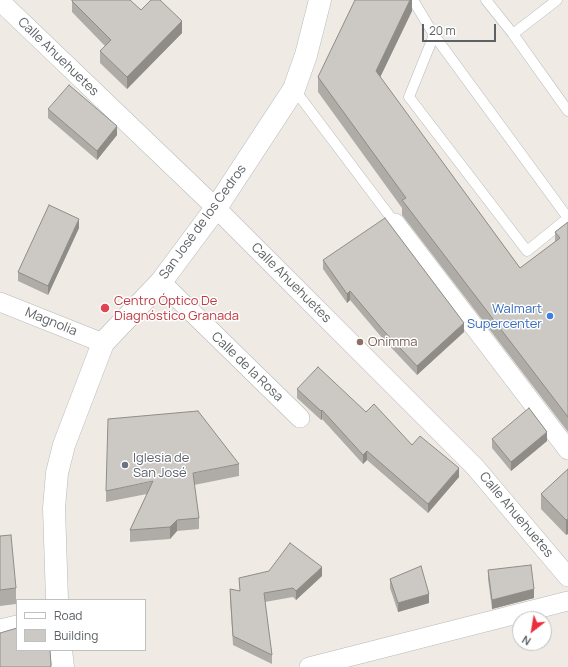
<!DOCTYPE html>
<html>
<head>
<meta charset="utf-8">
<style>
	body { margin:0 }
	#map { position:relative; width:568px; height:667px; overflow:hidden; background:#efebe4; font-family:Manrope,sans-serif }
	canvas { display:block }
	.legend { position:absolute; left:16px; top:599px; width:130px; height:52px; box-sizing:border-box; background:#fff; border:1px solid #bec0c1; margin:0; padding:5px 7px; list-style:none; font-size:12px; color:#5c6165 }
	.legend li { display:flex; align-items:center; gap:8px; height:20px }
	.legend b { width:20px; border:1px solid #bec0c1 }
	.north { position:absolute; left:512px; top:611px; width:40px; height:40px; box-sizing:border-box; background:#fff; border:1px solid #bec0c1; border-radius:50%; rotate:211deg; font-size:11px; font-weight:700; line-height:16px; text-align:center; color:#5c6165 }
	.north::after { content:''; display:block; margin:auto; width:14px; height:18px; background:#eb2d3c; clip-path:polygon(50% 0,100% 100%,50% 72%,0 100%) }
	.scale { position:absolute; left:422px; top:24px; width:74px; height:18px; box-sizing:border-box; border:2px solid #5c6165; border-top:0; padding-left:5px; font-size:12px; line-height:14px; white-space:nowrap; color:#5c6165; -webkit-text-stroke:3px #fff; paint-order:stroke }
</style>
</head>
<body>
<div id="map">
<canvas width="568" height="667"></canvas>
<ul class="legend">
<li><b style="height:5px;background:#fff"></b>Road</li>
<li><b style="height:11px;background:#ccc8c3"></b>Building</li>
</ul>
<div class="north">N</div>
<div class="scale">20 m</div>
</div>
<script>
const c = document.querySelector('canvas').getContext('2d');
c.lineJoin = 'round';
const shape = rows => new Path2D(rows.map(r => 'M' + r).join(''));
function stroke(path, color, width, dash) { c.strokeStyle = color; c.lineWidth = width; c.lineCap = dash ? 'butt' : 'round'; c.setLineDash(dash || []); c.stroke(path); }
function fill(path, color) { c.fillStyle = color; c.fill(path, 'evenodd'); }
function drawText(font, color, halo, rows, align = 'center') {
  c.font = font + ' Manrope,sans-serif'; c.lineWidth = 3; c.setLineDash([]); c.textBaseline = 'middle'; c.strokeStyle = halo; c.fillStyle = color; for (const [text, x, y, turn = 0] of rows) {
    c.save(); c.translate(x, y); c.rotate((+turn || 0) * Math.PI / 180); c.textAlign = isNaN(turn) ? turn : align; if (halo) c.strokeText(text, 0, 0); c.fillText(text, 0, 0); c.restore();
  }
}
const service = shape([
	[413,0,434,35,568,218],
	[486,0,513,34,568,111],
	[513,34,557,0],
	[434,35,409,97,527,251,568,218],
	[294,89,395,223]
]);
const minor = shape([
	[0,1,216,208,475,467,568,577],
	[395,223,568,450],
	[161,282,300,418],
	[0,302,103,343],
	[0,629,17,625],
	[309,667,568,601]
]);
const tertiary = shape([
	[57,600,54,508,57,473,64,445,103,343,161,282,216,208,294,89,306,55,320,0],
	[61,650,63,667]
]);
const wall = shape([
	[410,0,412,0,412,11,380,77,520,268,555,242,555,232,568,222,568,432,402,215,402,208,318,92,318,77],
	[72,1,141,10,182,33,127,89,100,63,100,51,105,46,72,12],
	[48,109,117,135,97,160,48,118],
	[79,228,48,295,18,281,18,272],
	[323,260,464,332,417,375,383,339,350,300,347,303,323,269],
	[297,389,366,412,459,477,428,513,367,460,363,464,322,419,321,420,297,398],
	[492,439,547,441,511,471,492,448],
	[239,464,239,476,194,485,199,518,199,529,177,531,170,539,130,542,130,530,147,494,106,502,106,491],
	[568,469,566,535,541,509,541,494],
	[0,536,16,588,16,604,0,606],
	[488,570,534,598,492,609,488,579],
	[322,576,296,600,293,597,265,602,272,655,272,664,233,645,230,598,230,589,239,591],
	[390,579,429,603,398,612,390,588]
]);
const shadedWall = shape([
	[410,0,412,0,412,11,376,86,376,71],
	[182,21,182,33,127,89,127,77],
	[117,126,117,135,97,160,97,151],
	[79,219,79,228,48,295,48,286],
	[350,291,350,300,347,303,347,294],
	[464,323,464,332,417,375,417,366],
	[322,410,322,419,321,420,321,411],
	[547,432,547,441,511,471,511,462],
	[367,451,367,460,363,464,363,455],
	[459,468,459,477,428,513,428,504],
	[568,519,568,534,566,535,566,520],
	[177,520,177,531,170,539,170,527],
	[322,567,322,576,296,600,296,591],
	[534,589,534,598,492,609,492,600],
	[429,594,429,603,398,612,398,603]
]);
const building = shape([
	[72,0,130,0,141,10,151,0,160,0,182,21,127,77,100,51,111,40,72,1,72,0],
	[355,0,410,0,376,71,520,268,560,238,555,232,568,222,568,417,402,200,406,198,318,77,355,0],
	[69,85,117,126,97,151,48,109,69,85],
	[49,205,79,219,48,286,18,272,49,205],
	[385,218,464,323,417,366,383,330,350,291,347,294,323,260,385,218],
	[318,367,366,412,374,404,412,445,420,436,459,468,428,504,367,451,363,455,322,410,321,411,297,389,318,367],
	[529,408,547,432,511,462,492,439,529,408],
	[198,411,239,464,193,473,199,518,177,520,170,527,130,530,153,481,106,491,108,419,198,411],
	[568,469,568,519,566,520,541,494,568,469],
	[11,535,16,588,0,590,0,536,11,535],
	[290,543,322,567,296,591,293,588,264,593,272,655,233,636,230,589,240,591,239,578,269,571,290,543],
	[531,565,534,589,492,600,488,570,531,565],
	[421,566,429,594,398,603,390,579,421,566],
	[17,628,17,650,50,650,51,665,50,667,0,667,0,633,17,628]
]);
const markers = [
	[105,308,5,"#e0444e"],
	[550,316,4,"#3f7fe0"],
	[360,342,4,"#8d6e63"],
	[125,465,4,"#6b7280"]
];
const streetNames = [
	["Calle Ahuehuetes",58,57,44],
	["San José de los Cedros",203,222,-54],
	["Calle Ahuehuetes",291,283,45],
	["Magnolia",51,322,22],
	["Calle de la Rosa",247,367,44],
	["Calle Ahuehuetes",516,515,50]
];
const healthNames = [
	["Centro Óptico De",114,301],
	["Diagnóstico Granada",114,316]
];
const shopNames = [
	["Walmart",542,309],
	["Supercenter",542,324]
];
const educationNames = [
	["Onimma",368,342]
];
const worshipNames = [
	["Iglesia de",133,458],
	["San José",133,473]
];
stroke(service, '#b5b8bb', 11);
stroke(minor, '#b5b8bb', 20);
stroke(tertiary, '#b5b8bb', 23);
stroke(service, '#fff', 10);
stroke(minor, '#fff', 19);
stroke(tertiary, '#fff', 22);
fill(wall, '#afaca8');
fill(shadedWall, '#8f8c88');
fill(building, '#ccc8c3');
stroke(building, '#8f8c88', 1);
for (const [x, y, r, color] of markers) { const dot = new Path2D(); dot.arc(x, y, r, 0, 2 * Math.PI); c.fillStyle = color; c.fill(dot); stroke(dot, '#fff', 1.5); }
drawText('13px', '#5c6165', '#fff', streetNames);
drawText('13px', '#be3a42', '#fff', healthNames, 'left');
drawText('13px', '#366cbe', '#fff', shopNames, 'right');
drawText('13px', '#785e54', '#fff', educationNames, 'left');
drawText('13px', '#5b616d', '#fff', worshipNames, 'left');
</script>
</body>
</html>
